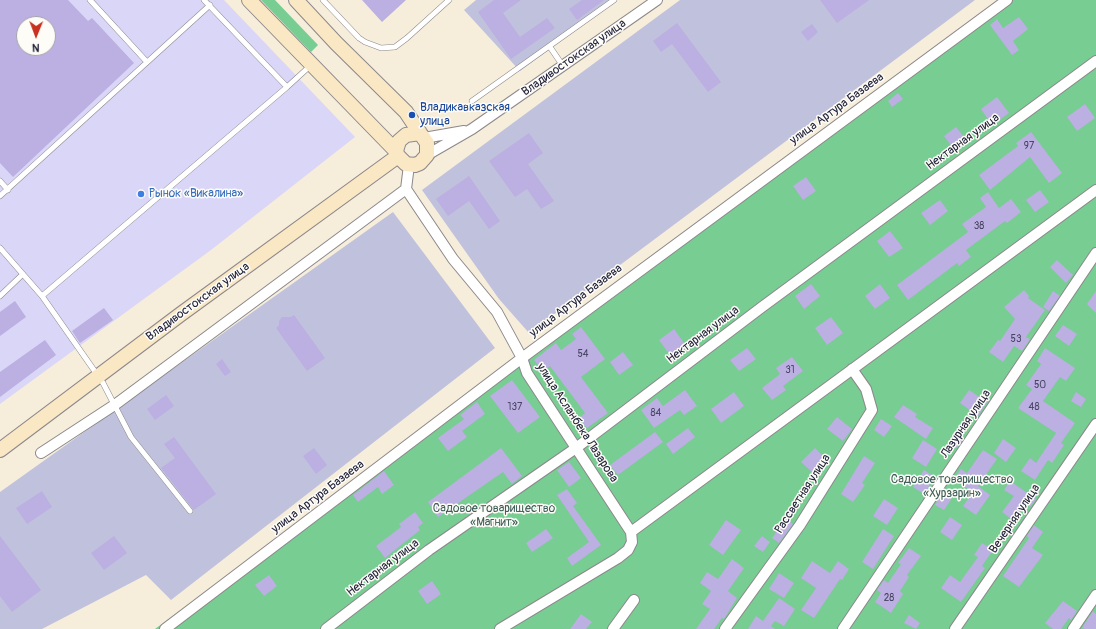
<!DOCTYPE html>
<html>
<head>
<meta charset="utf-8">
<style>
	body { margin:0 }
	#map { position:relative; width:1096px; height:629px; overflow:hidden; background:#f6eddb; font-family:Pangolin,sans-serif }
	canvas { display:block }
	.north { position:absolute; left:16px; top:16px; width:40px; height:40px; box-sizing:border-box; background:#fdfcf7; border:1px solid #a5a5ac; border-radius:50%; rotate:181deg; font-size:11px; font-weight:700; line-height:16px; text-align:center; color:#22223b }
	.north::after { content:''; display:block; margin:auto; width:14px; height:18px; background:#c8321e; clip-path:polygon(50% 0,100% 100%,50% 72%,0 100%) }
</style>
</head>
<body>
<div id="map">
<canvas width="1096" height="629"></canvas>
<div class="north">N</div>
</div>
<script>
const c = document.querySelector('canvas').getContext('2d');
c.lineJoin = 'round';
function fill(path, color) { c.fillStyle = color; c.fill(path, 'evenodd'); }
const shape = rows => new Path2D(rows.map(r => 'M' + r).join(''));
function stroke(path, color, width, dash) { c.strokeStyle = color; c.lineWidth = width; c.lineCap = dash ? 'butt' : 'round'; c.setLineDash(dash || []); c.stroke(path); }
function drawText(font, color, halo, rows, align = 'center') {
  c.font = font + ' Pangolin,sans-serif'; c.lineWidth = 3; c.setLineDash([]); c.textBaseline = 'middle'; c.strokeStyle = halo; c.fillStyle = color; for (const [text, x, y, turn = 0] of rows) {
    c.save(); c.translate(x, y); c.rotate((+turn || 0) * Math.PI / 180); c.textAlign = isNaN(turn) ? turn : align; if (halo) c.strokeText(text, 0, 0); c.fillText(text, 0, 0); c.restore();
  }
}
const built = shape([
	[0,0,224,0,355,137,211,250,0,404],
	[24,24,48,24,48,48,24,48]
]);
const industrial = shape([
	[476,0,617,0,520,71,464,10],
	[680,0,975,0,529,333,499,299,422,190],
	[393,212,495,348,171,600,146,575,42,629,0,629,0,492]
]);
const green = shape([
	[261,0,275,0,318,45,311,52],
	[1000,0,1096,0,1096,629,155,629]
]);
const building = shape([
	[0,0,68,0,88,21,92,18,134,63,13,177,0,163],
	[24,24,48,24,48,48,24,48],
	[362,0,406,0,382,22],
	[494,0,521,0,503,13,520,37,547,18,555,28,511,59,478,12],
	[582,0,604,0,577,20,569,9],
	[820,0,869,0,837,23],
	[1019,17,1028,29,1013,41,1019,50,1012,55,990,25,997,19,1003,28],
	[677,23,721,82,708,92,672,44,661,52,653,41],
	[812,24,818,32,808,41,801,32],
	[898,93,903,99,892,107,888,101],
	[997,97,1009,113,992,125,981,109],
	[1085,104,1095,118,1077,131,1067,117],
	[956,127,965,138,952,147,944,136],
	[1031,132,1062,173,1049,183,1030,157,990,190,979,175,1018,146,1016,143],
	[529,133,543,153,528,164,554,201,541,209,527,189,515,197,489,161],
	[469,176,500,221,489,229,469,201,448,216,436,199],
	[806,177,816,191,803,200,793,186],
	[1040,190,1049,202,1035,212,1026,200],
	[988,192,999,208,1011,199,1021,212,1007,223,1005,221,966,250,971,257,959,266,957,263,908,300,897,285,968,232,962,224,986,207,980,198],
	[940,200,948,211,930,225,921,213],
	[890,231,903,248,889,257,877,241],
	[1057,260,1073,275,1066,283,1050,267],
	[811,284,820,296,804,309,795,296],
	[880,284,890,298,875,309,865,296],
	[1024,290,1029,296,1028,298,1045,310,1026,337,1030,339,1022,351,1014,346,1003,362,989,352,998,340,1000,341,1015,319,1004,307],
	[1053,291,1060,296,1049,311,1043,307],
	[1096,291,1096,313,1087,304],
	[15,301,26,317,0,336,0,312],
	[104,308,113,320,80,343,72,331],
	[294,315,325,358,307,371,276,328,279,325,279,321,282,317,291,317],
	[831,317,843,333,827,345,815,328],
	[1063,325,1077,334,1069,346,1055,336],
	[581,327,605,359,581,377,608,413,587,428,579,418,585,413,550,366,543,371,534,360,556,343,561,350,576,339,572,334],
	[674,329,687,347,672,358,659,340],
	[45,340,56,355,0,397,0,372],
	[747,348,756,359,739,371,730,360],
	[1045,348,1075,368,1066,381,1060,377,1043,401,1075,423,1061,443,1064,445,1052,463,1048,460,1035,480,1021,471,1030,458,1036,463,1056,433,1018,408,1032,389,1026,385,1041,364,1037,361],
	[623,352,633,365,619,375,610,362],
	[792,357,803,371,783,386,786,390,772,400,762,388,780,374,776,368],
	[222,359,231,372,225,376,216,364],
	[512,380,540,417,518,433,490,396],
	[685,390,697,406,684,415,680,410,654,428,641,410,657,398,663,406],
	[969,390,987,402,978,416,960,403],
	[734,392,744,406,721,423,711,409],
	[1076,392,1086,399,1081,407,1071,401],
	[166,395,174,406,155,420,147,409],
	[477,402,485,414,462,431,467,437,448,451,438,438,464,419,460,415],
	[903,405,917,414,915,417,933,428,926,439,894,417],
	[837,417,852,429,843,441,827,429],
	[881,419,892,426,884,437,874,430],
	[688,428,695,437,673,454,666,444],
	[655,432,663,442,618,475,610,465],
	[957,434,964,438,957,448,950,444],
	[174,437,216,494,194,510,161,468,175,458,164,444],
	[1003,439,1016,448,1006,462,994,453],
	[923,440,937,449,926,467,912,458],
	[314,448,327,465,316,474,303,456],
	[501,448,522,476,512,484,503,472,438,517,428,502],
	[815,448,827,460,814,474,801,462],
	[983,450,997,459,978,486,990,495,976,515,963,506,973,492,954,479,961,469,967,473],
	[864,456,875,463,862,483,865,485,853,502,841,494],
	[569,462,581,478,569,487,557,470],
	[924,470,935,477,924,494,913,487],
	[384,471,394,485,382,494,378,487,358,502,353,495],
	[1010,481,1036,499,1030,507,1026,504,1014,521,1002,512,1014,496,1004,490],
	[567,489,577,503,573,506,601,545,572,566,567,558,589,542,557,495],
	[42,491,52,507,27,524,16,508],
	[943,492,952,498,944,510,935,505],
	[884,499,898,508,887,525,873,516],
	[415,512,423,523,418,527,420,530,385,558,376,546,401,527,399,524],
	[950,517,962,525,952,540,940,532],
	[786,519,793,524,779,543,772,538],
	[726,520,741,530,723,555,709,545],
	[1034,525,1043,532,1032,548,1043,555,1019,587,1003,576,1029,538,1027,536],
	[546,529,553,538,532,552,526,543],
	[883,529,894,536,873,569,862,562],
	[0,536,41,590,12,612,0,596],
	[114,536,127,553,104,570,91,553],
	[762,536,770,542,763,552,754,546],
	[982,543,993,550,982,566,985,568,961,602,941,588,950,575,960,582,978,557,974,555],
	[909,548,921,556,907,575,909,577,900,591,903,594,891,613,875,602,881,593,877,590,884,580,888,583,901,564,898,563],
	[732,559,744,568,728,591,737,598,724,619,722,618,714,629,696,629,710,609,702,604,711,591,700,583,707,572,718,579],
	[812,561,830,573,838,561,849,569,842,580,840,579,814,618,801,610,816,588,801,578],
	[779,573,794,583,784,598,769,589],
	[269,575,277,586,264,596,255,585],
	[432,581,441,594,427,604,418,591],
	[779,598,795,609,784,626,775,621,771,626,775,629,748,629,756,616,763,621],
	[1063,601,1077,611,1071,620,1069,618,1061,629,1053,629,1045,623],
	[1093,611,1096,614,1096,629,1084,629,1082,628],
	[581,614,592,622,586,629,570,629],
	[909,615,920,623,916,629,904,623]
]);
const service = shape([
	[90,0,147,62],
	[204,0,287,87,310,66],
	[323,0,359,38,365,42,381,48,395,47,407,38,449,0],
	[550,47,563,66],
	[472,101,614,0],
	[0,181,8,190],
	[0,196,210,5],
	[0,248,42,296,103,383,131,437,190,511],
	[0,296,23,274],
	[42,296,287,87]
]);
const minor = shape([
	[424,138,464,131],
	[427,155,472,129,657,0],
	[409,165,406,189,453,259,497,312,522,358,527,373,631,532,632,542,628,550,618,558,500,629],
	[41,453,116,404,406,189],
	[631,532,1096,190],
	[165,629,522,358,1007,0],
	[326,629,429,550,576,448,762,307,1096,61],
	[613,629,634,600],
	[725,629,800,525,872,410,866,389,852,369],
	[843,629,1096,253],
	[955,629,1096,424],
	[1073,629,1096,595]
]);
const secondary = shape([
	[249,0,396,151],
	[296,0,336,43,406,112,420,133,427,143,427,155,420,163,415,165,406,164,398,156,396,151,399,141,406,135,420,133],
	[0,450,181,314,398,156]
]);
const markers = [
	[412,115,4,"#1a4fb4"],
	[141,194,4,"#3f7fe0"]
];
const numberNames = [
	["97",1029,146],
	["38",979,226],
	["53",1016,339],
	["54",583,354],
	["31",790,370],
	["50",1040,385],
	["137",515,407],
	["48",1034,407],
	["84",656,413],
	["28",889,598]
];
const streetNames = [
	["Владивостокская улица",574,58,-35],
	["улица Артура Базаева",837,109,-36],
	["Нектарная улица",963,142,-36],
	["улица Артура Базаева",576,301,-37],
	["Владивостокская улица",198,302,-36],
	["Нектарная улица",703,335,-37],
	["улица Асланбека Лазарова",577,423,57],
	["Лазурная улица",966,424,-56],
	["Рассветная улица",803,494,-57],
	["улица Артура Базаева",318,497,-37],
	["Вечерняя улица",1015,519,-56],
	["Нектарная улица",383,568,-37]
];
const transitNames = [
	["Владикавказская",420,108],
	["улица",420,122]
];
const shopNames = [
	["Рынок «Викалина»",149,194]
];
const parkNames = [
	["Садовое товарищество",952,480],
	["«Хурзарин»",952,494],
	["Садовое товарищество",494,509],
	["«Магнит»",494,523]
];
fill(built, '#dad6f7');
fill(industrial, '#c0c2dd');
fill(green, '#77cd92');
fill(building, '#bcafe1');
stroke(service, '#8c888b', 6);
stroke(minor, '#8c888b', 12);
stroke(secondary, '#8c888b', 16);
stroke(service, '#fff', 5);
stroke(minor, '#fff', 10);
stroke(secondary, '#fae7c3', 14);
for (const [x, y, r, color] of markers) { const dot = new Path2D(); dot.arc(x, y, r, 0, 2 * Math.PI); c.fillStyle = color; c.fill(dot); stroke(dot, '#fdfcf7', 1.5); }
drawText('10px', '#484564', null, numberNames);
drawText('12px', '#22223b', '#fdfcf7', streetNames);
drawText('12px', '#164399', '#fdfcf7', transitNames, 'left');
drawText('12px', '#366cbe', '#fdfcf7', shopNames, 'left');
drawText('12px', '#405e59', '#fdfcf7', parkNames);
</script>
</body>
</html>
